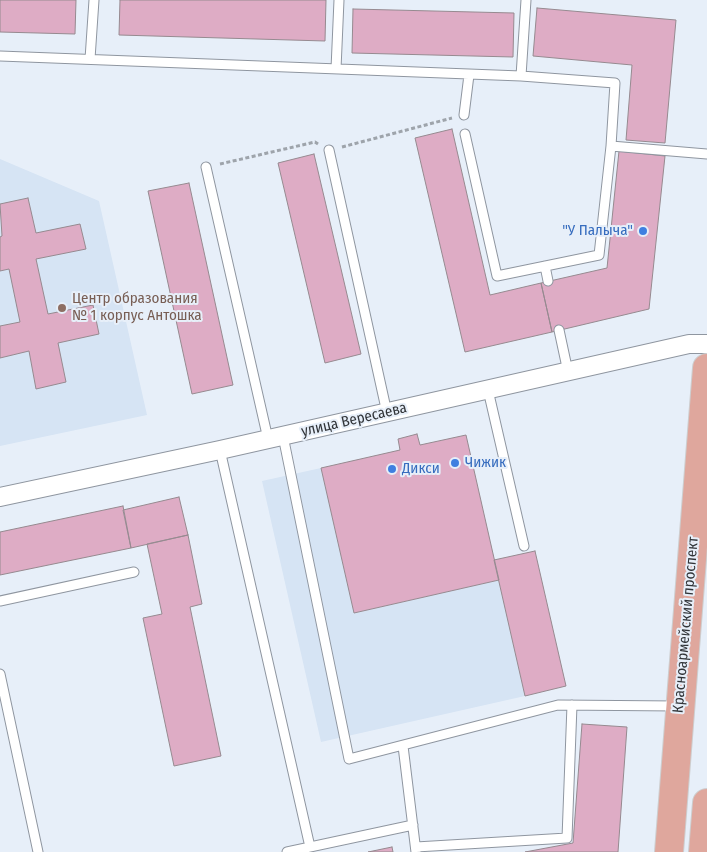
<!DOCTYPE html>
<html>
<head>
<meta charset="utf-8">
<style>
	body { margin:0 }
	canvas { display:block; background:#e7eff9 }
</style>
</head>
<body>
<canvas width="707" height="852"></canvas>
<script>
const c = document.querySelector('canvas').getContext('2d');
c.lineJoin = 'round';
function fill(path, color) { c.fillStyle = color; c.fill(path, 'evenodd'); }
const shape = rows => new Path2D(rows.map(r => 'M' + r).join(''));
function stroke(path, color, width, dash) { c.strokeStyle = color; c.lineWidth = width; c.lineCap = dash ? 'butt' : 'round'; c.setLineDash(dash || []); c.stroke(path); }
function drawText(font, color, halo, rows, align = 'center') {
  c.font = font + ' "Fira Sans Condensed",sans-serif'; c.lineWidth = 4; c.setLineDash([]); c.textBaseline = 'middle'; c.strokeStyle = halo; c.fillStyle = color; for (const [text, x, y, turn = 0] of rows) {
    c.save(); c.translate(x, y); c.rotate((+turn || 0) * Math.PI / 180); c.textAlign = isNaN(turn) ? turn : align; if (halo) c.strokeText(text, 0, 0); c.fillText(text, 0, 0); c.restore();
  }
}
const built = shape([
	[0,159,99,201,147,415,0,446],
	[321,468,355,613,499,580,525,696,321,742,262,481]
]);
const building = shape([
	[0,0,76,0,75,34,0,32,0,0],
	[120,0,326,0,325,41,119,35,120,0],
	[537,8,676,20,665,143,626,140,632,65,533,56,537,8],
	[353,9,514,13,513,57,352,53,353,9],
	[452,129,490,295,541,283,552,332,465,352,415,138,452,129],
	[619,151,665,156,649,309,552,332,541,283,607,268,619,151],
	[314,154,361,354,325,363,278,163,314,154],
	[189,183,233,385,192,394,148,191,189,183],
	[28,198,36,233,80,224,86,249,36,259,48,314,93,305,99,334,58,343,66,382,36,389,29,351,0,358,0,326,20,322,9,269,0,271,0,237,2,236,0,204,28,198],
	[417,434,420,445,466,435,499,580,354,613,321,468,400,450,398,439,417,434],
	[179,497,188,535,131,548,123,510,179,497],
	[123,506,131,548,0,575,0,532,123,506],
	[188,535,202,604,190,607,221,756,174,766,143,618,162,614,147,544,188,535],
	[535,551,566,686,525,696,494,560,535,551],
	[582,724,627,727,618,852,525,852,573,843,582,724],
	[392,847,393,852,368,852,392,847]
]);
const path = shape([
	[342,147,452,118],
	[220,164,315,142,318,144]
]);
const lane = shape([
	[0,56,521,76],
	[90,59,94,0],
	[336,69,339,0],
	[464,115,469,75],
	[465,134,497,276,599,255,611,146,615,83,521,76,526,0],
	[611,146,707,154],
	[329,150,387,413],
	[206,167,268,439],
	[545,266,548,281],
	[559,330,568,372],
	[488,390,524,546],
	[283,436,349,759,558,705,677,706],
	[220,450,310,847],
	[0,601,134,572],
	[0,674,38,852],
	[403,746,416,852],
	[416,847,567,838,572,705],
	[287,852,413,825]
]);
const street = shape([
	[0,497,220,450,689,344,707,344]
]);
const primary = shape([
	[669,852,707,368],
	[703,852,707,803]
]);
const markers = [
	[643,231,5,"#3f7fe0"],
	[62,308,5,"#8d6e63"],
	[455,463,5,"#3f7fe0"],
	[392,469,5,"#3f7fe0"]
];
const shopNames = [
	["\"У Палыча\"",633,231,"right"],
	["Чижик",465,463],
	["Дикси",402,469]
];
const educationNames = [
	["Центр образования",72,299],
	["№ 1 корпус Антошка",72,316]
];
const streetNames = [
	["улица Вересаева",354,420,-13],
	["Красноармейский проспект",686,625,-85]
];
fill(built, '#d6e4f4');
fill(building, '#deacc5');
stroke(building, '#968a90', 1);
stroke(lane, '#8f96a0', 11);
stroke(street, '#8f96a0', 20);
stroke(primary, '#cececf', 30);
stroke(path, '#9ea4ab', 3, [4, 2.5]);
stroke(lane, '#fff', 9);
stroke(street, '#fff', 18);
stroke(primary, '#dfa79d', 28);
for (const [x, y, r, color] of markers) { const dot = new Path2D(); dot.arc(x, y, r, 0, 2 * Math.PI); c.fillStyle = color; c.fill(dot); stroke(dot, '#e7eff9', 2); }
drawText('15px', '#366cbe', '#e7eff9', shopNames, 'left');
drawText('15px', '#785e54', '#e7eff9', educationNames, 'left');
drawText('15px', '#313438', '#e7eff9', streetNames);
</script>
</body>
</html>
